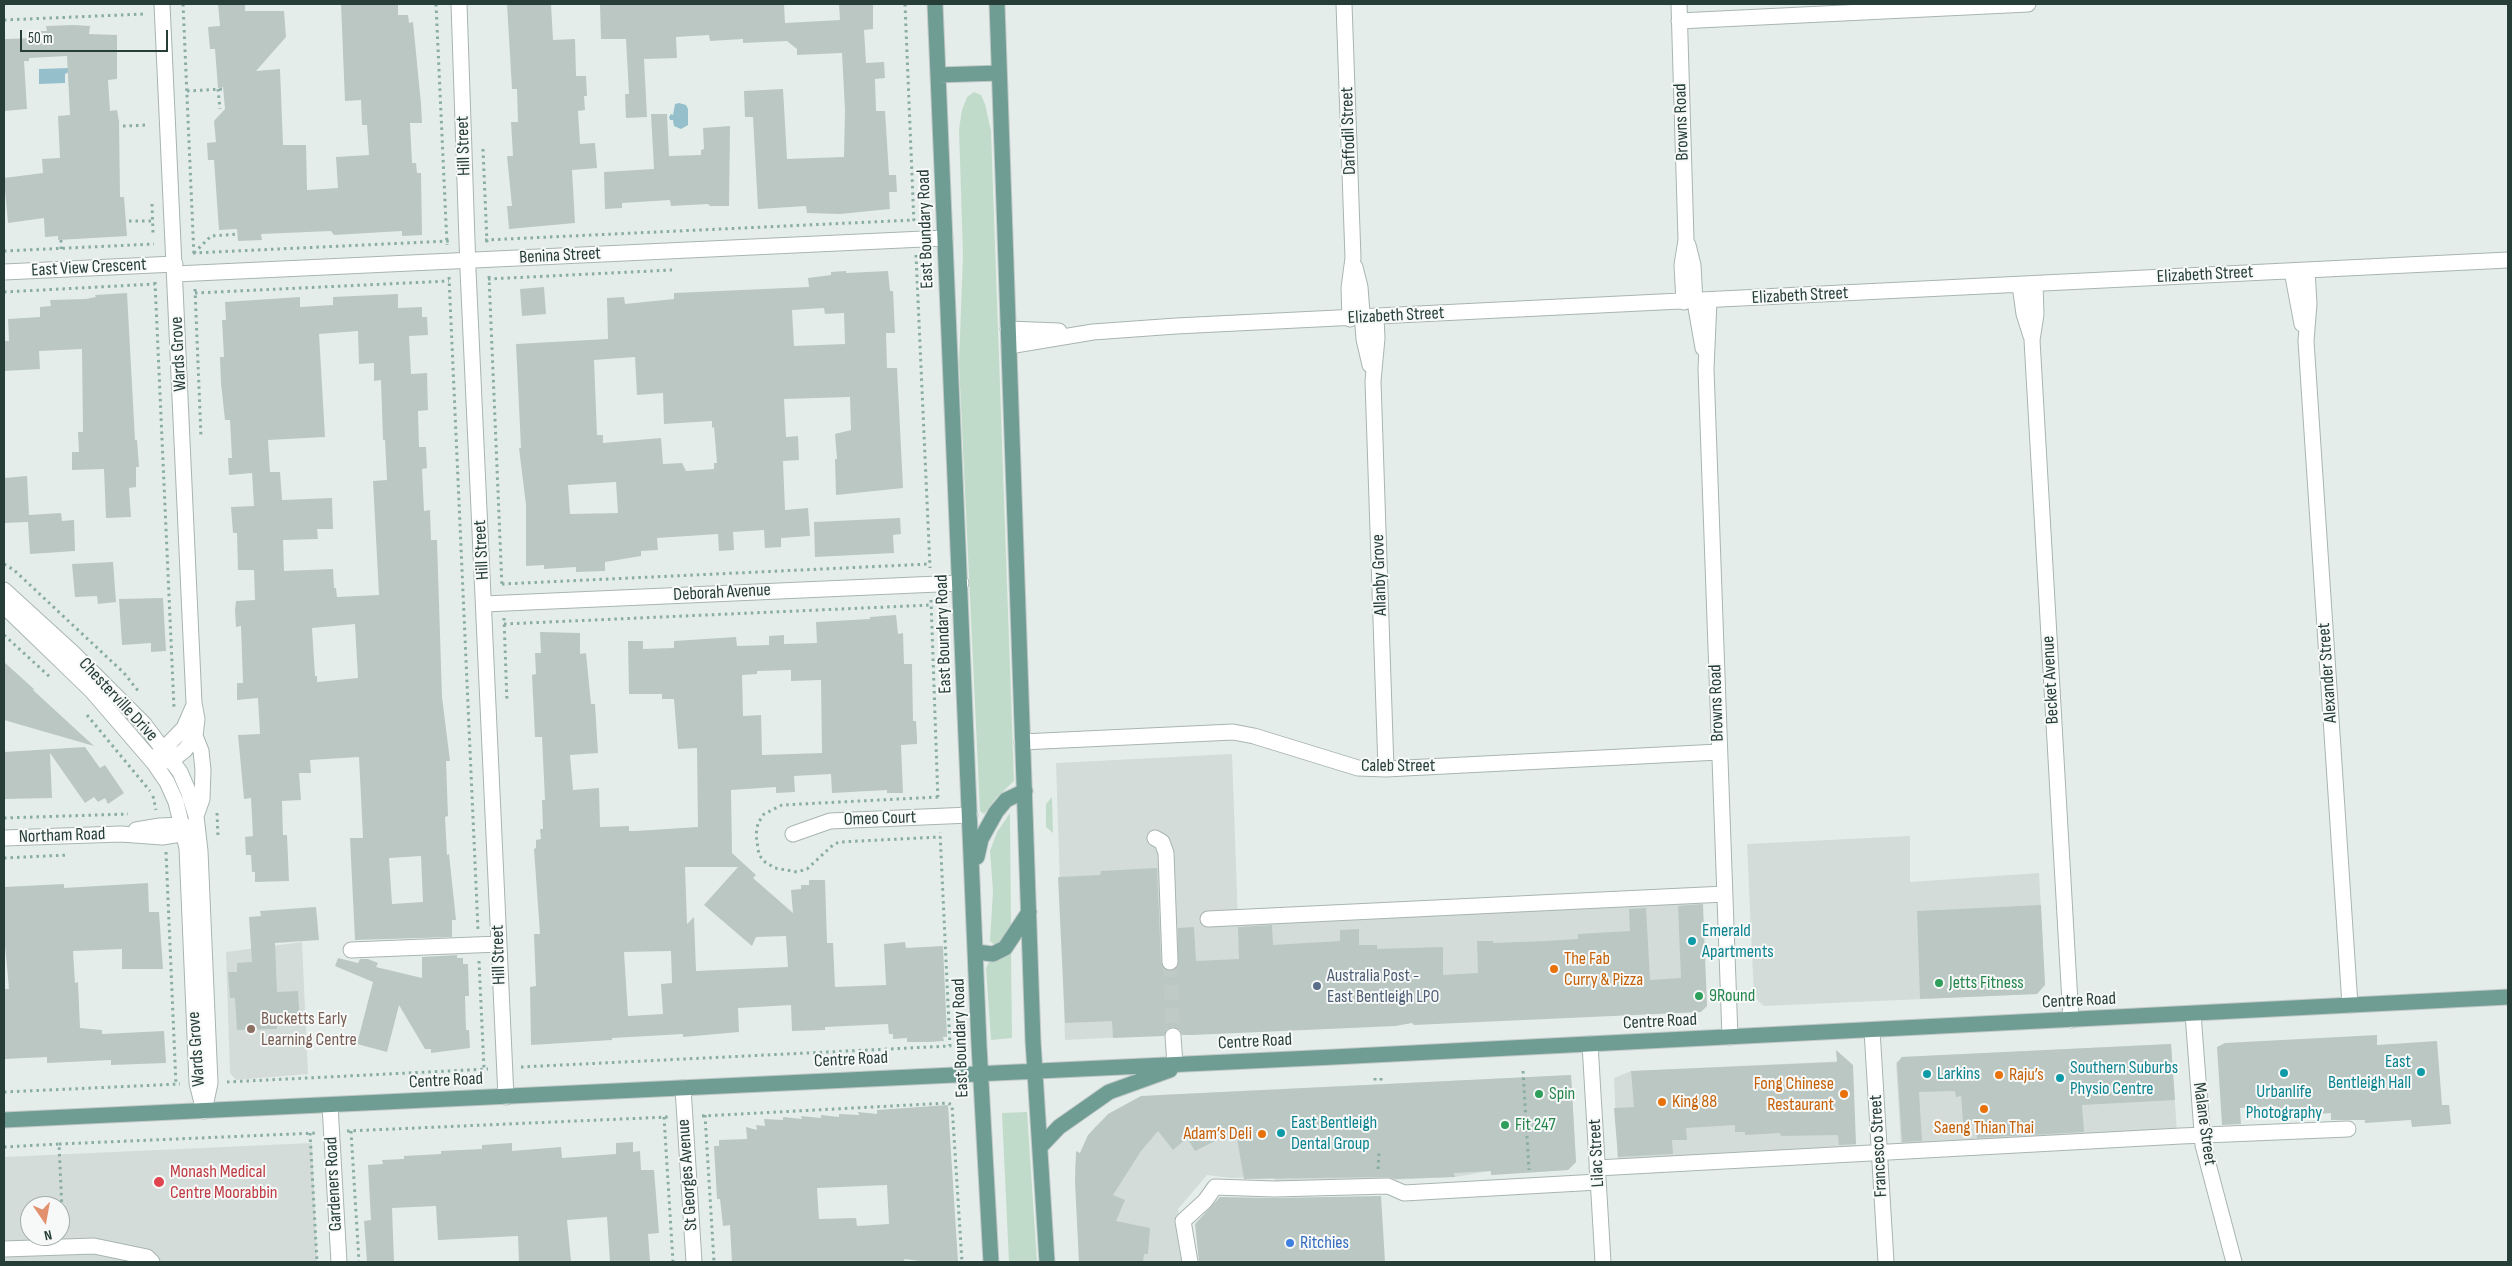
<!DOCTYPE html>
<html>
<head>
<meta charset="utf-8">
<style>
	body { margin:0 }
	#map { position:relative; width:2512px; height:1266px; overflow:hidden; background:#e5edea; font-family:"Sofia Sans Condensed",sans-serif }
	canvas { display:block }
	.frame { position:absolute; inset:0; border:5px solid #263d38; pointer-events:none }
	.north { position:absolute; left:20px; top:1196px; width:50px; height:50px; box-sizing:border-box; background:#f6f9f8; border:1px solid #a3aeab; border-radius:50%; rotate:168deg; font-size:14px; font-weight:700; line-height:20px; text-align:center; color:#263d38 }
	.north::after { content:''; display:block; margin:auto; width:18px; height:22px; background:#e2916e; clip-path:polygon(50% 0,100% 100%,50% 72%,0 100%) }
	.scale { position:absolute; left:20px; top:30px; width:148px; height:22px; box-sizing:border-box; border:2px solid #263d38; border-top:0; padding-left:6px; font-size:15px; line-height:18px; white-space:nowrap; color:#263d38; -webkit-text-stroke:4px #f6f9f8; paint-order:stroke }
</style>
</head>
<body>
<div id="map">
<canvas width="2512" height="1266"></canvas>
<div class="frame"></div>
<div class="north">N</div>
<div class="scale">50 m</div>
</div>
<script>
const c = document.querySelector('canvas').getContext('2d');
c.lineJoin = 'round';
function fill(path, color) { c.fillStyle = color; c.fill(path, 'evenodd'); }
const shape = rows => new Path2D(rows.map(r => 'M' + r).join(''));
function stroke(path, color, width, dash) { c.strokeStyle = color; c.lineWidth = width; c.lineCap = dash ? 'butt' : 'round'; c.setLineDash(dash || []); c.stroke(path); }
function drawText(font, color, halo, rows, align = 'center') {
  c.font = font + ' "Sofia Sans Condensed",sans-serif'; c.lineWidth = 4; c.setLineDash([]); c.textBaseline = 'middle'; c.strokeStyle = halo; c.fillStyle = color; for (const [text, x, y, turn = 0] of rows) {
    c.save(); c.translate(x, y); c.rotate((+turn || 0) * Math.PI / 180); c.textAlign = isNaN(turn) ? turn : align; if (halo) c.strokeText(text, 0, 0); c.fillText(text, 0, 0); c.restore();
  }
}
const built = shape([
	[1232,754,1238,923,1701,901,1705,1003,1699,1009,1065,1040,1056,763],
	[1910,836,1910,882,2039,873,2045,985,2037,994,1764,1006,1754,997,1747,844],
	[302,942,308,1074,236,1080,230,1073,226,952],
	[2171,1044,2177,1133,1901,1148,1896,1063,1902,1057],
	[1845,1061,1851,1066,1856,1150,1618,1163,1614,1078,1631,1071],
	[1571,1075,1576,1162,1568,1170,1491,1175,1490,1171,1455,1177,1275,1185,1274,1177,1231,1178,1207,1175,1178,1209,1186,1262,1079,1262,1075,1165,1085,1142,1095,1127,1105,1118,1132,1101,1159,1095],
	[312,1143,317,1262,4,1262,4,1157],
	[30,1206,60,1206,60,1236,30,1236]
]);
const green = shape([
	[974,92,981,95,985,104,991,131,1014,781,996,798,984,814,980,811,959,363,963,255,959,129,962,110,967,97],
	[1052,797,1053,833,1046,827,1046,804],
	[1010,813,1011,928,1010,937,995,945,990,941,993,891,990,851,997,832],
	[1011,953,1012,1038,991,1040,986,968,989,962],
	[1027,1112,1037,1262,1009,1262,1002,1113]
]);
const water = shape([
	[69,68,69,72,65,74,65,83,39,84,39,69],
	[679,103,686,105,688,109,688,125,681,129,674,126,673,120,670,120,669,117,671,114,673,115,675,104]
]);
const building = shape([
	[218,4,245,4,245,11,284,11,286,37,256,71,280,69,283,145,306,145,307,190,338,188,336,157,369,155,367,125,362,125,361,100,345,101,341,4,398,4,398,15,408,15,409,23,413,22,421,104,422,123,410,123,412,163,416,163,417,173,421,173,422,235,402,236,402,231,334,235,331,231,261,234,262,240,238,241,237,229,219,230,214,160,208,160,207,143,216,142,214,121,225,109,223,87,218,88,215,49,210,49,208,27,220,26],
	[507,4,551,4,553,40,575,39,576,76,586,76,587,96,584,96,585,110,578,111,580,144,595,143,597,168,572,170,575,223,509,229,507,206,512,206,507,156,513,156,511,122,518,122,517,89,512,89],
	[600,4,784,4,785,23,840,20,839,4,873,4,873,29,864,30,866,63,884,62,885,78,875,79,876,111,885,111,889,175,896,175,897,192,889,192,890,209,840,214,807,213,806,206,758,209,753,117,745,117,744,91,783,89,787,159,844,157,845,110,842,53,797,55,797,49,787,41,743,43,743,39,710,41,709,35,676,37,677,58,644,59,647,117,626,118,625,94,629,94,626,39,601,39],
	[74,25,90,26,89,34,117,35,117,79,108,80,110,111,117,110,119,121,120,197,124,197,127,236,58,240,58,236,45,237,44,218,8,223,4,178,43,173,42,159,60,158,58,116,70,115,67,56,29,58,29,61,24,61,27,109,4,111,4,39,38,38,38,31,47,31,46,26],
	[651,114,667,114,669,156,701,155,701,150,704,149,703,128,730,126,729,206,710,206,708,204,671,206,670,200,622,203,622,208,605,209,604,172,654,169],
	[846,271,846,273,888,271,890,291,893,291,895,333,886,333,887,368,897,368,903,488,836,495,835,459,837,459,835,434,851,430,850,397,784,399,786,437,798,436,799,460,783,461,785,510,808,508,810,536,781,538,781,547,765,548,764,530,733,532,734,550,719,551,718,534,657,538,658,550,641,551,641,556,605,562,605,571,576,572,576,567,544,569,544,565,526,566,526,505,519,448,521,448,516,344,608,339,607,298,624,297,625,304,674,299,674,293,809,287,808,278,831,275,831,272],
	[824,308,825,314,844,313,845,344,794,346,792,310],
	[635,357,637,395,663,393,664,424,712,421,712,428,714,427,717,463,714,463,714,469,686,471,682,463,663,464,661,438,603,443,603,435,597,435,594,360],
	[616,482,618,513,570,514,568,485],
	[544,287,546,314,522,316,520,289],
	[127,293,135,440,137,440,139,467,136,467,136,487,129,488,131,517,106,518,104,469,72,470,72,452,79,452,78,432,83,432,82,349,39,351,40,369,4,371,4,341,9,341,8,319,40,317,40,307,51,306,50,300,86,299,96,297,95,295],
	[398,294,398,308,422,307,422,317,427,317,428,335,409,336,411,374,427,373,428,410,418,411,419,447,426,447,427,468,422,469,424,511,430,510,431,540,437,540,442,697,450,761,446,761,448,816,445,817,447,855,449,854,456,920,452,920,452,937,355,940,350,838,363,838,359,757,310,760,311,773,299,773,301,800,282,801,283,835,287,835,289,881,255,882,255,872,252,872,251,855,246,855,245,837,253,836,251,798,244,799,238,735,260,734,258,698,237,700,237,683,243,683,241,626,236,627,235,610,236,601,255,600,254,570,238,570,237,533,233,533,231,507,254,506,252,473,229,475,228,458,232,458,230,420,225,420,221,383,220,357,224,357,222,320,226,320,225,302,300,297,300,307,333,305,333,297],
	[358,331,359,364,374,363,374,381,381,380,383,440,385,440,387,480,373,481,379,595,337,597,336,588,334,588,333,569,284,571,283,540,318,539,317,529,333,529,332,498,282,500,280,472,270,472,268,440,325,437,319,334],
	[355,624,358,678,317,682,317,676,315,676,312,628],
	[421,856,423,902,392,904,389,858],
	[27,476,29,515,61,513,62,521,74,520,75,551,30,554,28,522,4,523,4,478],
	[900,518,901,534,893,535,894,553,815,557,814,522],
	[113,562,116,602,98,604,97,596,75,597,72,564],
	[163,598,166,651,151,652,151,643,122,645,119,599],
	[896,615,898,634,903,633,904,664,912,664,913,721,916,721,917,738,917,744,901,745,903,793,887,793,887,790,832,793,831,774,794,776,795,792,776,793,776,787,731,790,732,853,756,875,753,878,793,913,791,890,801,889,801,885,809,885,809,880,825,880,827,943,833,943,835,987,886,985,884,944,905,942,906,948,943,946,947,1037,943,1037,944,1041,928,1042,907,1042,907,1038,893,1039,893,1034,889,1034,888,1024,825,1027,825,1030,792,1031,791,1005,738,1008,739,1032,683,1037,683,1034,612,1038,612,1040,531,1045,530,987,536,986,534,934,540,934,534,849,536,848,536,840,541,839,540,829,543,829,542,800,545,800,542,737,535,737,532,675,536,674,535,653,541,653,540,632,580,633,580,654,586,653,591,704,595,704,598,753,570,755,573,790,599,788,600,827,629,826,629,831,635,831,698,827,697,748,678,749,674,699,662,699,662,694,629,694,628,641,643,641,643,649,674,648,674,641,736,637,737,646,769,645,769,636,784,635,784,644,817,643,816,622,870,619,870,617],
	[791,670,791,681,821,680,822,753,762,755,761,715,743,716,742,675,757,674,757,671],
	[685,867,738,867,704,905,752,946,756,937,786,936,788,967,696,971,694,917,687,924],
	[671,951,672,983,661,984,663,1014,628,1016,624,952],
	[4,662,34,689,33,690,94,746,4,720],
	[85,747,100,768,105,765,124,793,108,804,105,798,98,802,94,797,85,803,50,753,52,798,4,799,4,752],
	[1157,868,1161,962,1166,970,1175,970,1178,966,1178,928,1194,927,1196,961,1239,959,1238,927,1272,925,1273,945,1340,941,1340,930,1359,929,1359,945,1377,945,1377,949,1443,947,1443,975,1478,973,1477,941,1493,941,1493,943,1546,941,1578,939,1578,934,1630,931,1629,909,1646,908,1650,980,1681,978,1678,906,1703,904,1707,1006,1701,1012,1414,1025,1412,1023,1395,1026,1192,1035,1182,1035,1180,1030,1173,1027,1167,1029,1164,1036,1113,1038,1112,1021,1065,1023,1058,877,1100,875,1101,871],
	[148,883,149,912,159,912,163,969,122,969,122,949,73,951,75,983,78,982,80,1028,102,1030,102,1034,164,1031,166,1063,111,1065,111,1060,47,1063,47,1057,4,1059,4,989,9,989,4,934,4,887,64,884,64,888],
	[2041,905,2045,985,2037,994,1920,999,1917,911],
	[316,907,319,940,275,943,277,992,298,991,300,1024,277,1025,277,1029,237,1030,235,998,230,998,228,972,237,972,237,963,252,962,249,917,261,916,260,911],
	[457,955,457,958,463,958,463,964,468,964,469,996,465,996,466,1030,469,1030,470,1048,431,1053,431,1049,425,1049,399,1005,387,1052,357,1044,373,982,335,966,338,958,358,963,360,959,368,959,378,963,376,967,422,978,422,957],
	[2377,1035,2377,1045,2437,1041,2442,1105,2449,1105,2451,1124,2412,1127,2411,1120,2365,1123,2365,1120,2331,1120,2331,1113,2294,1116,2294,1109,2277,1110,2277,1106,2240,1108,2241,1124,2222,1125,2217,1047,2225,1043],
	[2171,1044,2175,1100,2082,1105,2084,1132,1977,1138,1975,1121,1963,1122,1961,1096,1956,1097,1955,1091,1919,1092,1922,1141,1902,1142,1897,1063,1902,1057],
	[1836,1050,1853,1065,1856,1144,1839,1145,1838,1135,1781,1136,1780,1133,1745,1135,1745,1132,1735,1132,1735,1125,1686,1128,1687,1140,1672,1140,1673,1154,1618,1157,1614,1108,1634,1107,1631,1071,1837,1062],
	[1571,1075,1576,1162,1568,1170,1491,1175,1491,1171,1454,1173,1455,1177,1396,1179,1388,1177,1244,1179,1237,1138,1219,1139,1195,1151,1187,1138,1173,1150,1158,1131,1141,1151,1113,1195,1125,1200,1116,1221,1150,1228,1148,1254,1144,1254,1143,1262,1079,1262,1075,1182,1076,1151,1080,1153,1088,1135,1108,1114,1141,1096],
	[948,1105,958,1262,929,1262,904,1259,905,1262,732,1262,730,1225,723,1226,720,1199,717,1199,714,1146,719,1146,719,1140,747,1139,746,1127,757,1130,756,1125,765,1126,764,1119,783,1120,783,1117,802,1119,801,1116,821,1118,821,1115,839,1117,839,1114,859,1115,858,1112,877,1114,877,1110],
	[887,1185,889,1224,857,1226,856,1218,819,1219,817,1188],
	[633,1142,633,1152,640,1151,641,1170,654,1170,659,1233,648,1234,650,1261,610,1262,607,1217,567,1220,571,1261,519,1262,518,1236,438,1240,436,1206,392,1208,394,1262,367,1262,364,1221,371,1220,368,1165,383,1164,382,1160,404,1159,404,1156,441,1154,441,1151,482,1149,482,1145,512,1143,512,1151,561,1147,562,1158,616,1154,616,1143],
	[1381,1196,1385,1262,1199,1262,1195,1224,1220,1197,1274,1198]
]);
const minorTunnel = shape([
	[1170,962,1173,1036]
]);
const path = shape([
	[183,4,194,257],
	[436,4,447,245],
	[905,4,914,224],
	[4,20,144,14],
	[218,89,220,109],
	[187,91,223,89],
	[123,126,148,125],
	[483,149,487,243],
	[152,204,153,233],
	[129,221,153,221],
	[61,240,61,249],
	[485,240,914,220],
	[4,251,154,244],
	[193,253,449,241],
	[194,253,211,236,238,234],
	[916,255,930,568],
	[489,276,502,587],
	[449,277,478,930],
	[488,279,672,270],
	[155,282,174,708],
	[195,289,201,437],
	[4,292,155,284],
	[195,293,449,281],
	[4,564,14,570,124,673,139,692],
	[502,584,929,564],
	[931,600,938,801],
	[504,618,507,702],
	[504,624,931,605],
	[4,635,51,678],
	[87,715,150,791],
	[153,796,156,810],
	[938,797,782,805,764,814,758,823,756,835,759,855,765,862,775,868,797,872,807,869,834,844,840,842,940,837],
	[217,813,218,837],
	[4,818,128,814],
	[166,852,176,1085],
	[4,858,68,855],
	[479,961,484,1069],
	[521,1067,950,1046,940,832],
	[1523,1071,1529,1170],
	[1375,1078,1375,1084],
	[1381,1078,1381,1084],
	[227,1082,488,1069],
	[4,1092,180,1084],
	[705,1115,714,1262],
	[702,1116,948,1103,952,1105,962,1262],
	[664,1117,673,1262],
	[347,1131,668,1117],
	[351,1131,359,1262],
	[310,1133,317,1262],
	[59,1144,316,1133],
	[4,1147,59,1144,63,1232],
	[1378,1169,1379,1153]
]);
const minor = shape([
	[459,4,468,270,506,1097],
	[1344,4,1353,258,1349,288,1350,319],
	[1679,4,1686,240,1682,265,1684,302],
	[1679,21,2028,4],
	[1688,245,1693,265,1695,302,1703,348],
	[1355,267,1360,287,1364,339,1370,365],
	[2307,270,2309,304,2306,341,2350,1005],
	[2292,271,2302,324],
	[4,272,175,264],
	[175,274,945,238],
	[2035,284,2036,314,2032,340,2071,1020],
	[2020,285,2024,314,2031,336],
	[1709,301,1706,369,1730,1037],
	[1376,318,1377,338,1373,381,1386,769],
	[1008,329,1059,331],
	[1009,346,1093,332,1176,326,2508,260],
	[4,590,73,653,144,724,180,772,189,793,196,816,200,851,210,1083,204,1111],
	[484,604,961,583],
	[4,606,92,691,154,763,167,782,176,802,187,848,197,1083,203,1107],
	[195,736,201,751,203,770,202,799,196,816],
	[1022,742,1233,732,1254,736,1358,768,1386,769,1719,752],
	[157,756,184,728,194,705],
	[154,763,172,760,185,750,195,736,197,719,194,703,162,4],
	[136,830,160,826,182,825,190,828],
	[793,834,830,821,970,815],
	[4,838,121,834,162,837,194,832],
	[1155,838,1162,842,1166,853,1170,962],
	[1208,919,1725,894],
	[351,950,499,944],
	[2193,1014,2203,1145,2234,1262],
	[1872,1030,1886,1262],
	[1173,1036,1175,1065],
	[1590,1044,1603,1262],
	[683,1088,694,1262],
	[330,1105,339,1262],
	[1597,1168,2181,1136,2348,1129],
	[4,1249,94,1246,147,1257,152,1262],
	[1190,1262,1183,1221,1205,1201,1215,1187,1274,1189,1388,1186,1404,1193,1598,1182]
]);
const major = shape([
	[935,4,979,1045,991,1262],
	[997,4,1033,1041,1047,1262],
	[938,75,999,73],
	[977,857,981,839,996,812,1006,800,1025,791],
	[976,952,993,954,1005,948,1029,912],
	[4,1120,1334,1057,2508,997],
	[1040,1147,1059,1127,1109,1092,1170,1070]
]);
const markers = [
	[1692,941,5,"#0f9aa8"],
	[1554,969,5,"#e8710a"],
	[1939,983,5,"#2e9e5b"],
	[1317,986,5,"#5c6f8a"],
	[1699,996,5,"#2e9e5b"],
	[251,1029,5,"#8d6e63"],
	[2421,1072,5,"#0f9aa8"],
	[2284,1073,5,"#0f9aa8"],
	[1927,1074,5,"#0f9aa8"],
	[1999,1075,5,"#e8710a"],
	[2060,1078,5,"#0f9aa8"],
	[1539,1094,5,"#2e9e5b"],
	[1844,1094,5,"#e8710a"],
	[1662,1102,5,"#e8710a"],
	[1984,1109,5,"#e8710a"],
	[1505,1125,5,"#2e9e5b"],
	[1281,1133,5,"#0f9aa8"],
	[1262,1134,5,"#e8710a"],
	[159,1182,6,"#e0444e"],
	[1290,1243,5,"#3f7fe0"]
];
const streetNames = [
	["Browns Road",1682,122,-92],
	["Daffodil Street",1349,131,-92],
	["Hill Street",464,146,-92],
	["East Boundary Road",926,229,-92],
	["Benina Street",560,256,-3],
	["East View Crescent",89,268,-3],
	["Elizabeth Street",2205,275,-3],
	["Elizabeth Street",1800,296,-3],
	["Elizabeth Street",1396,316,-3],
	["Wards Grove",179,354,-93],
	["Hill Street",482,550,-93],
	["Allanby Grove",1380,575,-92],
	["Deborah Avenue",722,593,-3],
	["East Boundary Road",944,634,-92],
	["Alexander Street",2328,673,-94],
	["Becket Avenue",2051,680,-93],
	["Chesterville Drive",118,700,47],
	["Browns Road",1717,703,-92],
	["Caleb Street",1398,766],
	["Omeo Court",880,819,-2],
	["Northam Road",62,836,-2],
	["Hill Street",499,955,-92],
	["Centre Road",2079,1001,-3],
	["Centre Road",1660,1022,-3],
	["East Boundary Road",961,1038,-92],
	["Centre Road",1255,1042,-3],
	["Wards Grove",197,1049,-94],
	["Centre Road",851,1060,-3],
	["Centre Road",446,1081,-3],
	["Malane Street",2204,1124,82],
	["Francesco Street",1879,1146,-93],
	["Lilac Street",1597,1153,-93],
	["St Georges Avenue",688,1175,-94],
	["Gardeners Road",334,1184,-93]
];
const cultureNames = [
	["Emerald",1702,931],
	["Apartments",1702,952],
	["East",2411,1062,"right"],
	["Bentleigh Hall",2411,1083,"right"],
	["Southern Suburbs",2070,1068],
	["Physio Centre",2070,1089],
	["Larkins",1937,1074],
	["Urbanlife",2284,1092,"center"],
	["Photography",2284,1113,"center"],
	["East Bentleigh",1291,1123],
	["Dental Group",1291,1144]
];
const foodNames = [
	["The Fab",1564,959],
	["Curry & Pizza",1564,980],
	["Raju’s",2009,1075],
	["Fong Chinese",1834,1084,"right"],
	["Restaurant",1834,1105,"right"],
	["King 88",1672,1102],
	["Saeng Thian Thai",1984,1128,"center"],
	["Adam’s Deli",1252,1134,"right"]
];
const serviceNames = [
	["Australia Post -",1327,976],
	["East Bentleigh LPO",1327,997]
];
const leisureNames = [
	["Jetts Fitness",1949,983],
	["9Round",1709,996],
	["Spin",1549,1094],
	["Fit 247",1515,1125]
];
const educationNames = [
	["Bucketts Early",261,1019],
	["Learning Centre",261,1040]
];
const healthNames = [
	["Monash Medical",170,1172],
	["Centre Moorabbin",170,1193]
];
const shopNames = [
	["Ritchies",1300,1243]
];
fill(built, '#d4dcd9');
fill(green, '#c1dbca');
fill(water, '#94bfcb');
fill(building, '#bbc7c3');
stroke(minorTunnel, '#bfcac6', 15, [15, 8]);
stroke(minor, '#a8b5b1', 17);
stroke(major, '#c2c9c7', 17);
stroke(path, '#89aca4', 3, [2.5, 4]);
stroke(minor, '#fff', 15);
stroke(major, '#6f9d94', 15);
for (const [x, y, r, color] of markers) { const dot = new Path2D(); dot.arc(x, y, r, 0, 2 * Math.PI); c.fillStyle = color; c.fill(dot); stroke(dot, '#f6f9f8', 2); }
drawText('18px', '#263d38', '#f6f9f8', streetNames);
drawText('18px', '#0d838f', '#f6f9f8', cultureNames, 'left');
drawText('18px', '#c56008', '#f6f9f8', foodNames, 'left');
drawText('18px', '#4e5e75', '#f6f9f8', serviceNames, 'left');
drawText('18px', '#27864d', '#f6f9f8', leisureNames, 'left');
drawText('18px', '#785e54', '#f6f9f8', educationNames, 'left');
drawText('18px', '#be3a42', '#f6f9f8', healthNames, 'left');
drawText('18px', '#366cbe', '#f6f9f8', shopNames, 'left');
</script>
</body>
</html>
